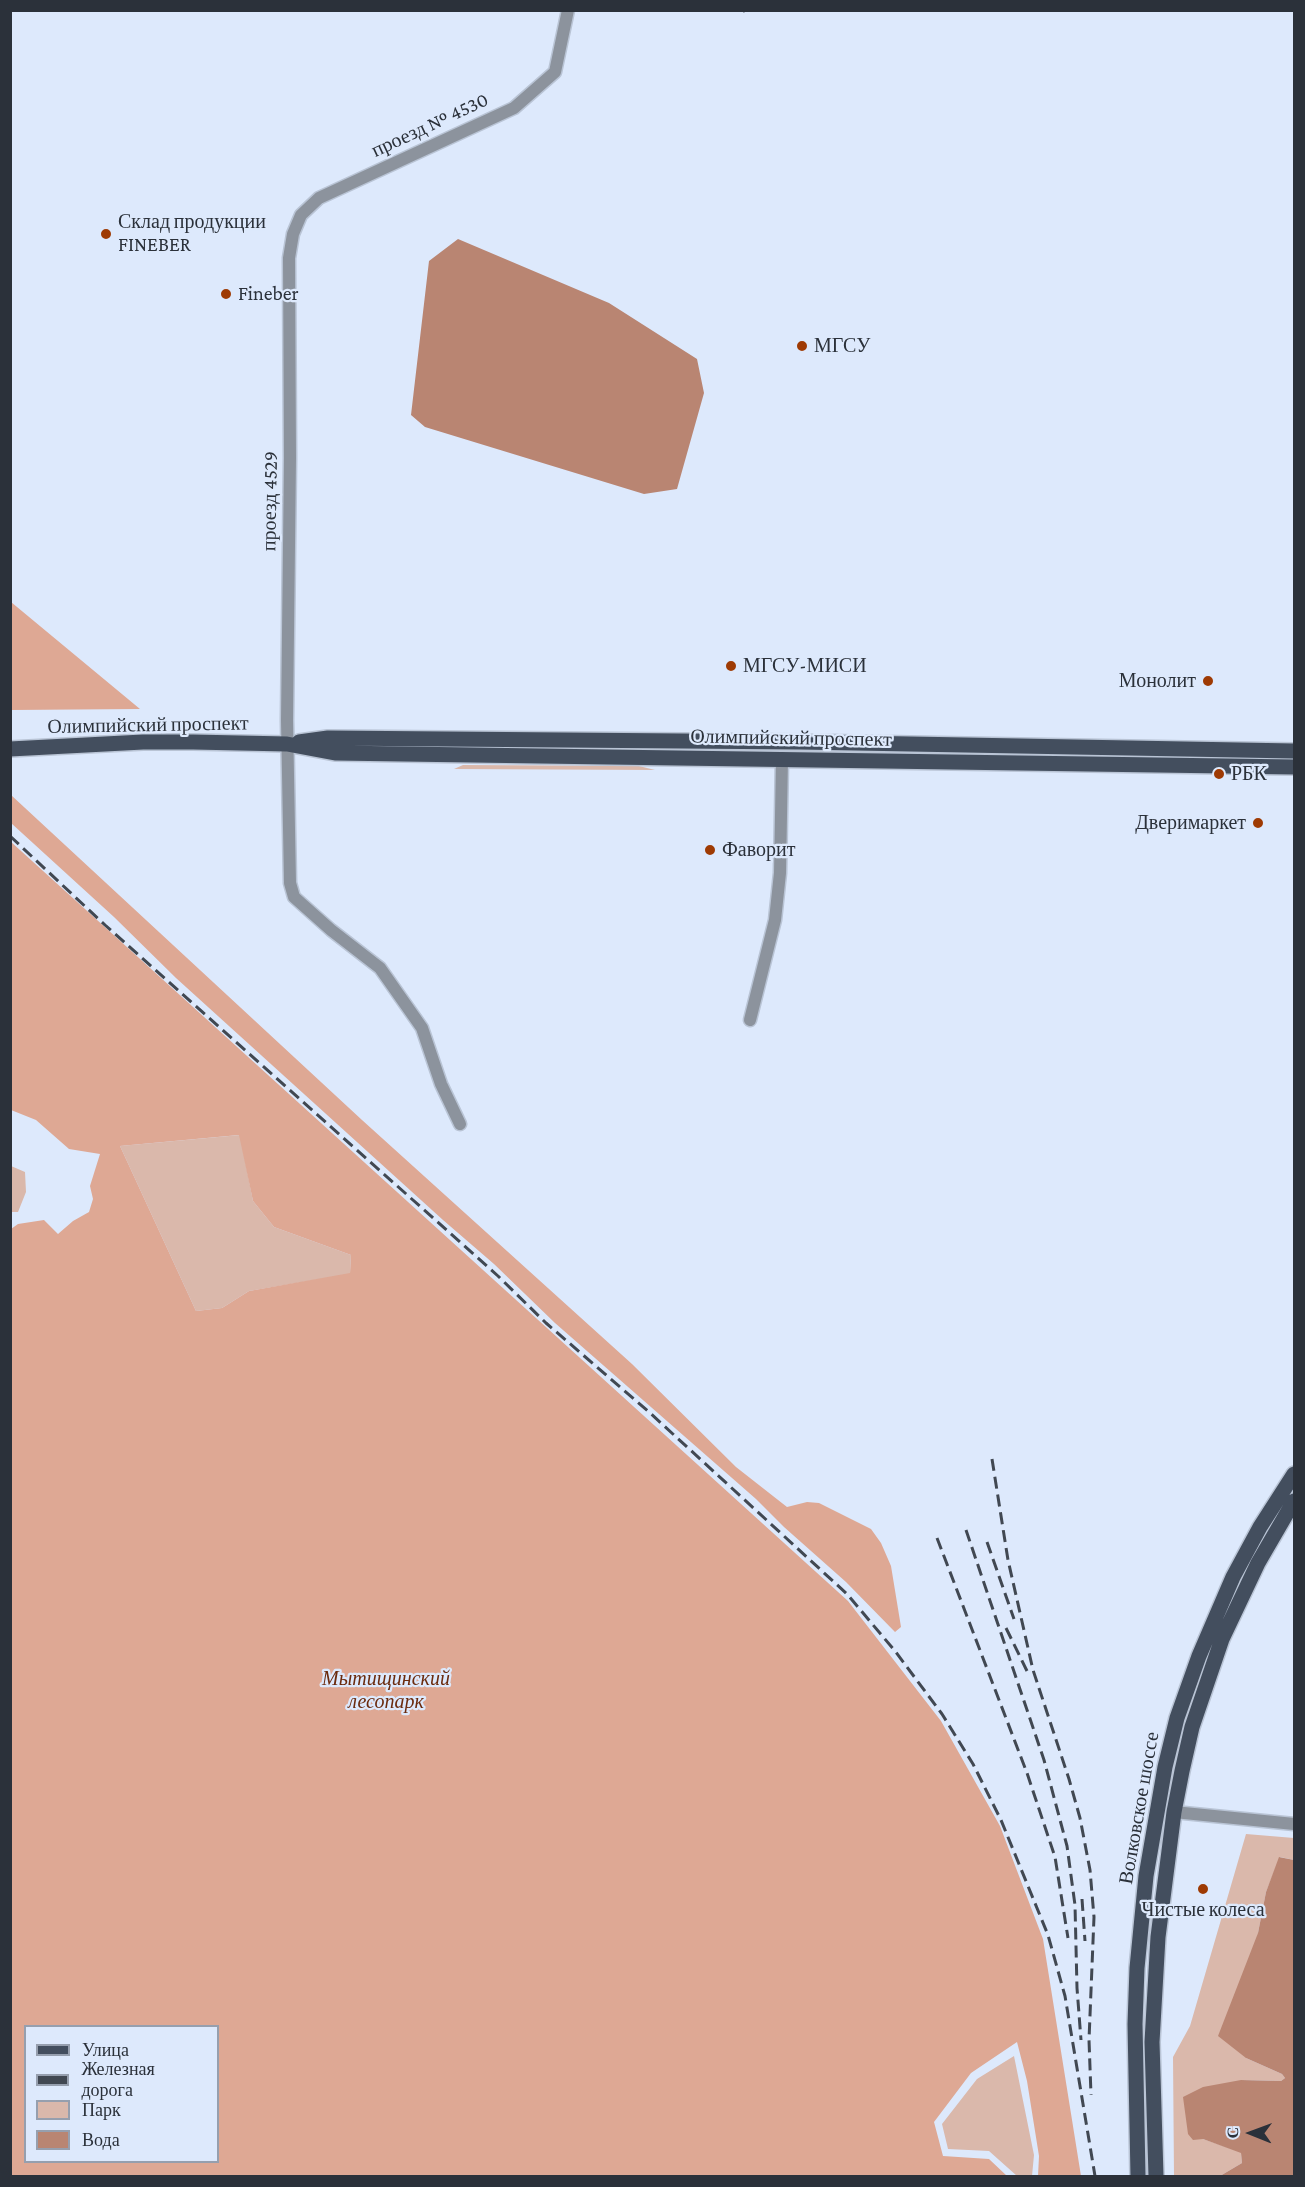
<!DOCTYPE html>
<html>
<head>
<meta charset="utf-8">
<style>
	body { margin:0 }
	#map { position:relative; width:1305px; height:2187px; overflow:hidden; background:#dde9fc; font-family:"Crimson Pro",serif }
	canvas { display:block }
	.frame { position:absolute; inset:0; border:12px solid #2b313a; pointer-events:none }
	.legend { position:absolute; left:24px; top:2025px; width:195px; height:138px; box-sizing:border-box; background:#dde9fc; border:2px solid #969fae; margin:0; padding:8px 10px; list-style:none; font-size:18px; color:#2b313a }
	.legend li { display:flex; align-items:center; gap:12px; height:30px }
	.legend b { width:30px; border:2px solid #969fae }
	.north { position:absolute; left:1221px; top:2103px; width:60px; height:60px; -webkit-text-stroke:4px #dde9fc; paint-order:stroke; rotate:271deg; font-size:16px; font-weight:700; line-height:24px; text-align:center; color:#2b313a }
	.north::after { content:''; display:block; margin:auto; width:21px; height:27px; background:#2b313a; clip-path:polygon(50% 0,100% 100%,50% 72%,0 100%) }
</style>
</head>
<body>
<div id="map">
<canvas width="1305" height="2187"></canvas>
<div class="frame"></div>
<ul class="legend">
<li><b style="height:8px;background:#434e5e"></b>Улица</li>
<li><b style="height:8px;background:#414852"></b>Железная дорога</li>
<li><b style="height:16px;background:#dab8ab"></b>Парк</li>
<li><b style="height:16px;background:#b98572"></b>Вода</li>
</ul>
<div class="north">С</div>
</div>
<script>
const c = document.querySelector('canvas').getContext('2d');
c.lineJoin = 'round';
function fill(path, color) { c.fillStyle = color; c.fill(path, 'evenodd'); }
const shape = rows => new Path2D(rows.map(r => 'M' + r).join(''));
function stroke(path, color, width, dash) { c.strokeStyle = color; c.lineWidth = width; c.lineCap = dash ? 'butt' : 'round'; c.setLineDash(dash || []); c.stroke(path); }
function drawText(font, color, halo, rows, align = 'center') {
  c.font = font + ' "Crimson Pro",serif'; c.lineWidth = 4.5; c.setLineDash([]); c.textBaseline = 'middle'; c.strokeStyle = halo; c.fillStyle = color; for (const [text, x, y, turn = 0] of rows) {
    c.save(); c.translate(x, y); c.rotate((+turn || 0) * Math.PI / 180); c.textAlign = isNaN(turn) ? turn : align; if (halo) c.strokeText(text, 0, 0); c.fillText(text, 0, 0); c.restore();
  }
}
const green = shape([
	[463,765,639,766,655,770,454,769],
	[240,1135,253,1201,274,1227,351,1255,350,1274,249,1291,222,1308,196,1311,120,1146],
	[11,1166,25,1172,26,1192,18,1212,11,1212],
	[1246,1834,1294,1838,1294,1860,1280,1857,1266,1892,1258,1933,1246,2058,1282,2074,1285,2078,1281,2081,1241,2080,1203,2139,1241,2152,1242,2163,1220,2176,1174,2176,1173,2057,1190,2026],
	[1014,2056,1034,2155,1032,2176,1017,2176,989,2151,948,2149,942,2124,977,2079]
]);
const forest = shape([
	[10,602,11,602,140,709,11,710],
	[11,795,362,1120,632,1364,736,1467,787,1507,807,1502,819,1503,871,1529,881,1543,891,1566,901,1627,895,1632,846,1582,784,1527,756,1499,555,1323,494,1264,443,1220,176,978,114,917,11,823],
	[10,841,848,1601,941,1721,1000,1826,1043,1939,1081,2176,1038,2176,1039,2156,1027,2081,1017,2042,971,2073,934,2122,943,2156,989,2159,1007,2176,11,2176,11,1229,18,1224,44,1220,58,1234,73,1221,89,1212,93,1199,90,1186,100,1154,69,1149,36,1120,11,1110],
	[239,1135,253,1201,274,1227,351,1255,350,1273,249,1291,222,1308,196,1311,120,1146],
	[26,2026,218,2026,218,2162,26,2162]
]);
const water = shape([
	[458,239,609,303,697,359,704,393,677,489,644,494,425,427,411,415,429,261],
	[1279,1857,1294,1860,1294,2176,1220,2176,1242,2163,1241,2153,1203,2139,1193,2140,1188,2134,1183,2097,1203,2087,1241,2080,1281,2081,1285,2078,1282,2074,1246,2058,1218,2036,1258,1933,1266,1892]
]);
const minor = shape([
	[750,1020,775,920,780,873,782,758],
	[460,1124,441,1084,422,1028,380,968,331,930,294,897,290,883,287,720,290,458,289,258,293,234,301,215,319,198,514,108,555,72,568,10],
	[1174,1812,1294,1824]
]);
const major = shape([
	[299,742,328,738,801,742,1294,751],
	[10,749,143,742,193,742,287,744,335,753,1294,767],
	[1138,2176,1135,2024,1137,1968,1146,1876,1165,1767,1177,1718,1199,1656,1233,1577,1260,1527,1294,1474],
	[1156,2176,1152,2042,1158,1937,1174,1812,1182,1771,1192,1727,1222,1639,1258,1563,1294,1501]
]);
const rail = shape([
	[744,10,745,12],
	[10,836,105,925,498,1276,546,1323,649,1412,847,1594,895,1651,942,1714,973,1764,1001,1820,1048,1935,1065,1996,1095,2176],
	[992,1459,1008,1560,1033,1670,1069,1779,1080,1818,1090,1870,1094,1917,1089,2040,1091,2095],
	[966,1530,1044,1760,1067,1846,1075,1905,1077,1988,1081,2040],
	[937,1538,1027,1773,1055,1857,1068,1938],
	[987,1542,1014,1619],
	[1006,1628,1027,1671],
	[1082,1899,1085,1941]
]);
const markers = [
	[106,234,6,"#9e3a03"],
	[226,294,6,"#9e3a03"],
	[802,346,6,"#9e3a03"],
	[731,666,6,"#9e3a03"],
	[1208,681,6,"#9e3a03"],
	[1219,774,6,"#9e3a03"],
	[1258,823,6,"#9e3a03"],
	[710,850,6,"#9e3a03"],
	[1203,1889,6,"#9e3a03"]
];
const streetNames = [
	["проезд № 4530",430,125,-25],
	["проезд 4529",270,501,-89],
	["Олимпийский проспект",148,725,-1],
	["Олимпийский проспект",791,738,1],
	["Волковское шоссе",1139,1808,-80]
];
const poiNames = [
	["Склад продукции",118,222],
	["FINEBER",118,245],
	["Fineber",238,294],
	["МГСУ",814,346],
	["МГСУ-МИСИ",743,666],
	["Монолит",1196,681,"right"],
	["РБК",1231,774],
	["Дверимаркет",1246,823,"right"],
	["Фаворит",722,850],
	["Чистые колеса",1203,1910,"center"]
];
const parkNames = [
	["Мытищинский",386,1679],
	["лесопарк",386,1702]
];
fill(green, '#dab8ab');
fill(forest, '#dea894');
fill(water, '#b98572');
stroke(minor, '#b9c4d5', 15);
stroke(major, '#b9c4d5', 18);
stroke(minor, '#8c939d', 12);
stroke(major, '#434e5e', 15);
stroke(rail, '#414852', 3, [12, 6]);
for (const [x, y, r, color] of markers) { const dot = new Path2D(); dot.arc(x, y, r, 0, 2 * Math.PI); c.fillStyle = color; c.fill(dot); stroke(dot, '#dde9fc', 2); }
drawText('20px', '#2b313a', '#dde9fc', streetNames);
drawText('20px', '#2b313a', '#dde9fc', poiNames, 'left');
drawText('italic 20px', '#6b2b0e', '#dde9fc', parkNames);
</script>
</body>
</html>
